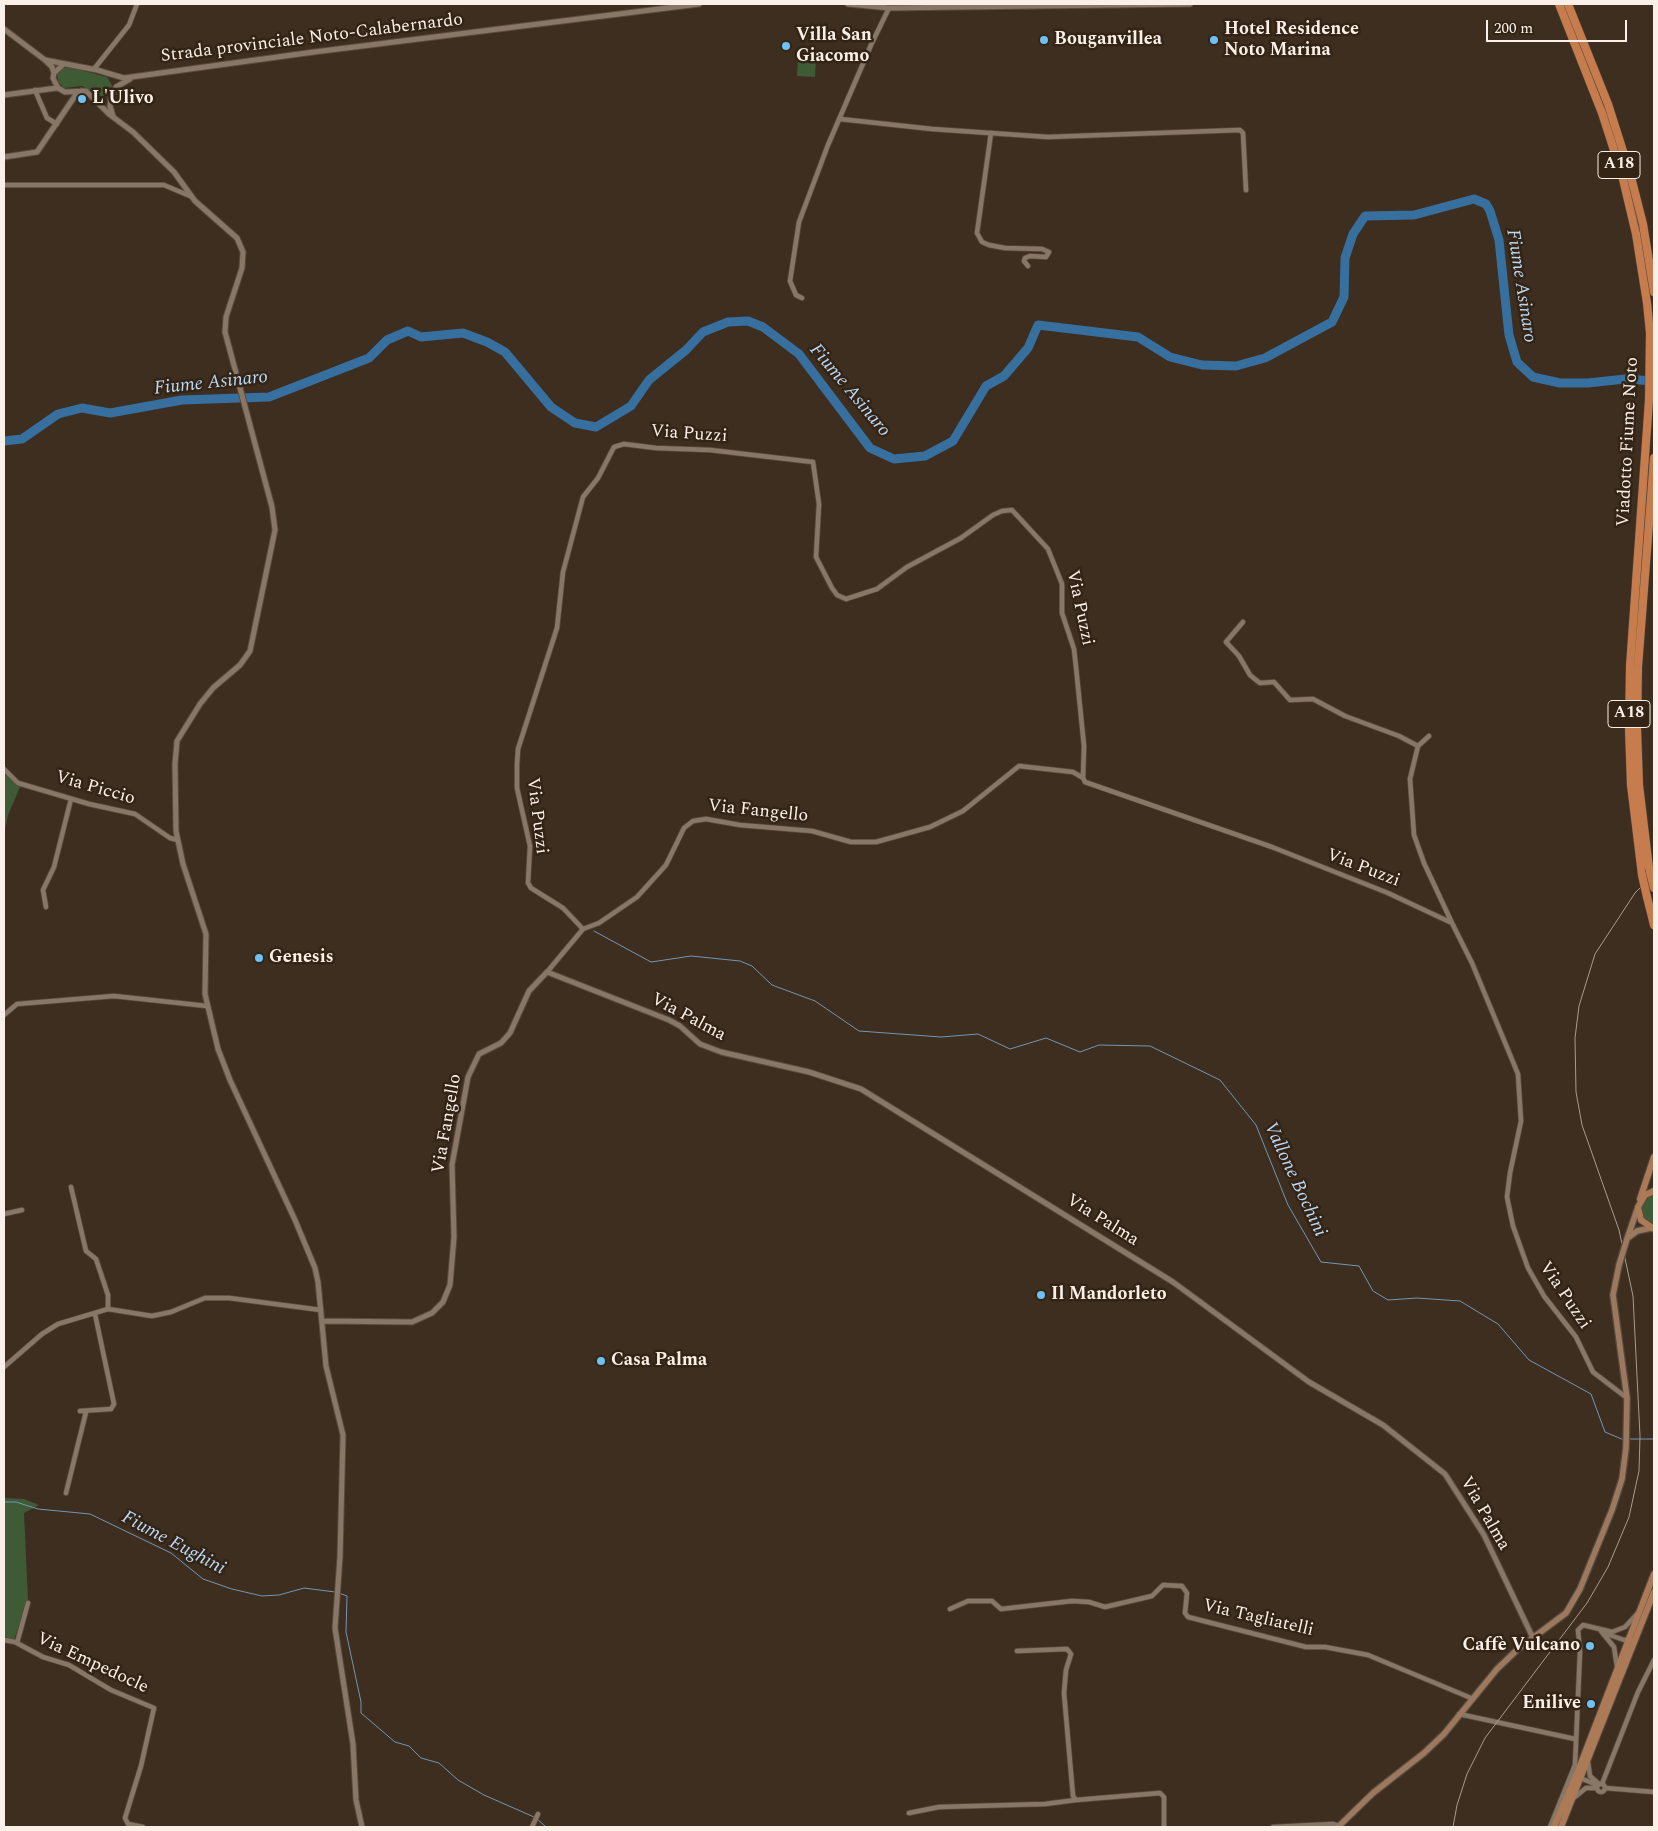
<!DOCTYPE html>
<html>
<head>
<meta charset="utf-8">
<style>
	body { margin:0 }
	#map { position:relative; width:1658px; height:1831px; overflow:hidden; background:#3d2e20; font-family:Spectral,serif }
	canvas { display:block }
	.frame { position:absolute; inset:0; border:5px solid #fbf0e7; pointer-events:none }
	.scale { position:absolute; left:1486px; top:20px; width:141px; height:22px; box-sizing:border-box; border:2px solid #fbf0e7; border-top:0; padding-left:6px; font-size:15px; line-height:18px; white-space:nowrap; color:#fbf0e7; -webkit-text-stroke:4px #332416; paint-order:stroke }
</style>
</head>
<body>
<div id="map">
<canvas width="1658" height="1831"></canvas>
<div class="frame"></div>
<div class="scale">200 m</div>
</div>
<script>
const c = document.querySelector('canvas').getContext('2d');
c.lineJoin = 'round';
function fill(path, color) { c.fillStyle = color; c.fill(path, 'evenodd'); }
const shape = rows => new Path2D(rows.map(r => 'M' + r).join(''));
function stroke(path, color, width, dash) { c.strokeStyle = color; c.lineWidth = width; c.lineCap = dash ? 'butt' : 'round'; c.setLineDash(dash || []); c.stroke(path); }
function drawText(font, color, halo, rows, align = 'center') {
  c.font = font + ' Spectral,serif'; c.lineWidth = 5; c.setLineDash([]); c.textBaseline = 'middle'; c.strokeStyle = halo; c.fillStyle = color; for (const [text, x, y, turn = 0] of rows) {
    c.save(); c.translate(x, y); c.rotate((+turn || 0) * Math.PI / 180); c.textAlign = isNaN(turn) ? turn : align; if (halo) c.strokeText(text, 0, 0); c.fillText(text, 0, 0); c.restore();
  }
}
const green = shape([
	[798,58,816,58,815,77,797,76],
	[68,67,107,77,112,85,111,91,102,97,82,86,64,88,59,83,57,75,63,68],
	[4,771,20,787,8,815,4,834],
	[1654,1194,1654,1226,1644,1219,1641,1209,1646,1199],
	[4,1498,24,1499,39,1505,24,1513,28,1600,14,1640,4,1639]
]);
const stream = shape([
	[594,931,651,962,691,956,740,961,752,966,772,985,815,1001,859,1031,941,1037,978,1034,1010,1049,1046,1038,1080,1052,1099,1045,1150,1046,1220,1080,1256,1125,1288,1205,1321,1262,1359,1266,1373,1291,1388,1300,1417,1298,1460,1301,1498,1324,1529,1360,1591,1394,1605,1432,1624,1440],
	[1628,1439,1654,1439],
	[4,1502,16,1502,38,1509,90,1514,171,1553,203,1579,232,1589,262,1596,279,1595,304,1588,335,1592],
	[339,1593,347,1596,346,1632,361,1702,361,1713,395,1742,409,1746,421,1758,439,1763,458,1780,484,1795,534,1817],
	[537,1819,546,1827]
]);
const river = shape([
	[4,441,22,439,58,414,82,408,110,413,182,400,269,397,369,358,387,340,408,331,421,337,463,333,487,342,505,352,551,407,575,423,596,427,631,406,649,380,686,350,703,332,728,322,748,321,763,327,799,354,870,448,894,459,925,456,953,441,986,386,1004,376,1028,348,1038,325,1138,337,1170,357,1202,365,1236,366,1265,358,1332,322,1344,297,1345,258,1353,234,1365,216,1414,215,1474,199,1486,204,1490,211,1499,240,1509,335,1517,362,1533,377,1560,383,1588,383,1625,379,1654,381]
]);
const minor = shape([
	[94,69,129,25,137,4],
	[35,90,47,118,57,124],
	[840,119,932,129,1048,137,1240,130,1243,133,1246,190],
	[991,133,977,233,982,242,989,245,1005,248,1042,249,1049,252,1046,257,1030,256,1025,258,1024,261,1028,266],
	[4,185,164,185,190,196],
	[802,298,796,295,790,281,799,222,828,145,871,45,889,8],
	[1243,622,1226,642,1239,656,1250,675,1256,680,1260,683,1274,682,1290,700,1313,699,1345,716,1399,736,1418,746,1410,779,1414,835,1424,863,1452,923],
	[1418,746,1429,736],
	[4,769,18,783,89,804,135,814,170,838,178,840],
	[46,907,43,890,54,867,71,799],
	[583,929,563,908,531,888,528,883,530,846,517,788,517,765,518,749,557,628,563,572,583,497,598,478,614,447,624,444,656,448,710,450,813,462,819,504,816,557,832,588,837,595,846,599,877,589,907,567,961,538,993,515,1002,511,1012,510,1048,549,1062,584,1062,613,1074,649,1076,667,1084,746,1083,778,1085,782,1272,847,1388,893,1452,923,1472,963,1518,1074,1521,1121,1510,1173,1507,1197,1513,1226,1528,1268,1544,1296,1576,1337,1593,1372,1627,1398],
	[547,972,583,929,599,923,637,897,666,865,684,828,693,821,706,819,740,825,812,831,851,842,876,842,930,827,963,811,1019,766,1073,772,1083,778],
	[4,1015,17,1004,114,996,207,1006],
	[71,1187,86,1251,96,1259,108,1295,108,1309],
	[4,1214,22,1210],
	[4,1367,42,1334,58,1324,108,1309,152,1316,171,1312,205,1298,229,1298,321,1310],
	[80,1411,111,1409,114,1404,95,1314],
	[66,1493,86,1412],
	[950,1609,968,1601,992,1601,1001,1609,1072,1601,1089,1602,1105,1607,1152,1596,1163,1585,1182,1586,1187,1593,1185,1613,1188,1617,1306,1647,1325,1647,1368,1655,1471,1698],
	[1601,1631,1614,1647,1617,1667],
	[1604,1633,1624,1640,1630,1639],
	[4,1640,15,1642,43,1657,69,1665,111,1690,154,1708,141,1766,125,1818,128,1824,143,1827],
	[17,1643,28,1603],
	[1017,1651,1067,1649,1071,1654,1066,1670,1064,1693,1073,1796,1076,1800,1160,1793,1164,1797,1164,1827],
	[1459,1714,1575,1739],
	[1588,1762,1590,1776,1599,1784],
	[1578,1777,1597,1785],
	'1597 1788a4 4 0 1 1 8 0a4 4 0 1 1-8 0Z',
	[1602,1784,1638,1692,1654,1660],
	[1605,1788,1654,1792],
	[1575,1797,1586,1788,1597,1788],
	[909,1813,939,1807,1045,1804,1076,1800],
	[532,1827,538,1814],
	[1273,1827,1333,1824,1339,1826],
	[1550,1827,1575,1765,1580,1652,1578,1630,1583,1625,1612,1632,1625,1627,1638,1613]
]);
const tertiary = shape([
	[848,4,889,8,1190,4],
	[4,29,45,60,52,67,54,73],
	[45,60,97,70,124,78,314,52,699,4],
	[64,64,54,73,53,78,58,88,65,92,86,91,109,114,133,132,174,172,195,201,237,238,243,252,242,268,226,317,225,332,272,507,275,530,250,651,240,665,213,688,200,704,177,741,175,764,176,831,183,864,206,934,205,994,218,1049,230,1080,295,1220,315,1268,318,1282,326,1366,343,1435,340,1557,335,1628,353,1744,356,1800,362,1827],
	[4,95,57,88],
	[113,116,110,106,111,97,116,87,130,79],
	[4,157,37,152,75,96,81,91],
	[322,1321,412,1322,432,1313,443,1302,450,1285,454,1237,452,1165,468,1077,479,1054,501,1043,510,1033,529,991,547,972,669,1020,680,1026,700,1044,721,1052,809,1072,861,1089,1173,1282,1309,1382,1383,1425,1445,1474,1484,1535,1533,1638]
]);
const secondary = shape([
	[1629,1237,1637,1231,1651,1228],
	[1627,1239,1638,1207],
	[1338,1827,1373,1793,1424,1753,1444,1734,1497,1669,1518,1649,1566,1613,1580,1589,1612,1510,1622,1479,1626,1448,1627,1398,1613,1295,1619,1265]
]);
const primary = shape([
	[1654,1191,1645,1195,1638,1207,1641,1220,1654,1229],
	[1640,1199,1654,1157],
	[1554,1827,1576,1776,1654,1574],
	[1561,1827,1654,1592]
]);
const motorway = shape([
	[1559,4,1602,113,1622,175,1636,234,1647,303,1650,333,1649,400,1630,666,1629,728,1631,785,1642,875],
	[1568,4,1608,104,1630,173,1643,224,1654,292],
	[1649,868,1639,785,1637,728,1638,667,1654,458],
	[1647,897,1654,925]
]);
const rail = shape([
	[1453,1827,1457,1805,1467,1774,1485,1738,1587,1603,1608,1567,1629,1517,1639,1471,1640,1436,1633,1296,1619,1230,1582,1125,1576,1092,1575,1038,1579,1006,1595,954,1635,893,1654,874]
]);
const secondaryBridge = shape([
	[1619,1265,1627,1239]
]);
const motorwayBridge = shape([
	[1649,868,1654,888],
	[1642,875,1647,897]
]);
const markers = [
	[1044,40,5,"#6ec2f3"],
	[1214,40,5,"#6ec2f3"],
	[786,46,5,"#6ec2f3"],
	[82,99,5,"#6ec2f3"],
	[259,958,5,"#6ec2f3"],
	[1041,1295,5,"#6ec2f3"],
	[601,1361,5,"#6ec2f3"],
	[1590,1646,5,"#6ec2f3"],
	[1591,1704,5,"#6ec2f3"]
];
const shields = [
	[1619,165,42],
	[1629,714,42]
];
const shieldNames = [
	["A18",1619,165],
	["A18",1629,714]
];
const poiNames = [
	["Hotel Residence",1224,30],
	["Noto Marina",1224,51],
	["Villa San",796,36],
	["Giacomo",796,57],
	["Bouganvillea",1054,40],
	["L'Ulivo",92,99],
	["Genesis",269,958],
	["Il Mandorleto",1051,1295],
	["Casa Palma",611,1361],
	["Caffè Vulcano",1580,1646,"right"],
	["Enilive",1581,1704,"right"]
];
const streetNames = [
	["Strada provinciale Noto-Calabernardo",312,39,-7],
	["Via Puzzi",689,435,4],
	["Viadotto Fiume Noto",1629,442,-87],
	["Via Puzzi",1079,608,78],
	["Via Piccio",95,789,16],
	["Via Fangello",758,812,6],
	["Via Puzzi",536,816,83],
	["Via Puzzi",1363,869,21],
	["Via Palma",688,1018,28],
	["Via Fangello",448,1124,-80],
	["Via Palma",1102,1221,32],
	["Via Puzzi",1564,1296,56],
	["Via Palma",1484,1514,60],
	["Via Tagliatelli",1258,1619,13],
	["Via Empedocle",92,1664,25]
];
const waterNames = [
	["Fiume Asinaro",1520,286,81],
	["Fiume Asinaro",211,384,-6],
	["Fiume Asinaro",849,391,50],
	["Vallone Bochini",1294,1180,65],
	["Fiume Eughini",173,1544,28]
];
fill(green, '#3f5b35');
stroke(stream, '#7296b4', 1);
stroke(river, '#376f9e', 9);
stroke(minor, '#584a3e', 6);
stroke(tertiary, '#584a3e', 7);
stroke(secondary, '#584a3e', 8);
stroke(primary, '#584a3e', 8);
stroke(motorway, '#584a3e', 9);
stroke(minor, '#887666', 4.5);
stroke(tertiary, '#887666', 5);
stroke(secondary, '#9b785e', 5.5);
stroke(primary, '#ad7a57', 6);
stroke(motorway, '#c67c4d', 8);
stroke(rail, '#a89b90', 1);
stroke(secondaryBridge, '#584a3e', 8, []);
stroke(motorwayBridge, '#584a3e', 9, []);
stroke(secondaryBridge, '#9b785e', 5.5);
stroke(motorwayBridge, '#c67c4d', 8);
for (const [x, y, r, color] of markers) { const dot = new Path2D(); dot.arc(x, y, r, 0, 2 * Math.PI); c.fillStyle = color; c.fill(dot); stroke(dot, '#332416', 2); }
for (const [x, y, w] of shields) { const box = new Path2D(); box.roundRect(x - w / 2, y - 13.5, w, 27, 4); c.fillStyle = '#332416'; c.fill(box); stroke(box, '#fbf0e7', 1); }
drawText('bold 16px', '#fbf0e7', null, shieldNames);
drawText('bold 18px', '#fbf0e7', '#332416', poiNames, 'left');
drawText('18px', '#fbf0e7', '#332416', streetNames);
drawText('italic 19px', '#bbd9f5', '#332416', waterNames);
</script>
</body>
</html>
